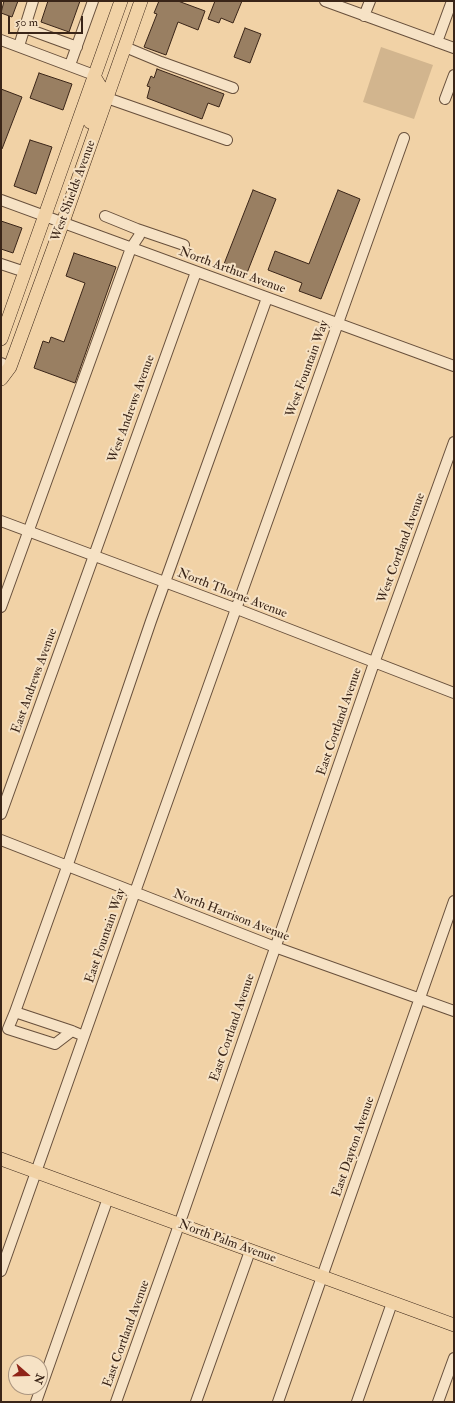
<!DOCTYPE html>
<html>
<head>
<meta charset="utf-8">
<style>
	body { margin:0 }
	#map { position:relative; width:455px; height:1403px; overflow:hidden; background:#f1d2a6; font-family:"IM FELL Double Pica",serif }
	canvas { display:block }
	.frame { position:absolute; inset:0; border:2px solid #3a2518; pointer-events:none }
	.north { position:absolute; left:8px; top:1355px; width:40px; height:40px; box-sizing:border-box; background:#f6e2c5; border:1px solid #ab9680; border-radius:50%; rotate:110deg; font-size:11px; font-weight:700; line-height:16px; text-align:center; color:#3a2518 }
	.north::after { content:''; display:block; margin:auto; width:14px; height:18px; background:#8f2418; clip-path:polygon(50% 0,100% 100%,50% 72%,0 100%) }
	.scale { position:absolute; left:8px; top:16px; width:75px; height:18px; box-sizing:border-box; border:2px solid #3a2518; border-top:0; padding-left:5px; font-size:12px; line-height:14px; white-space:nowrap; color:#3a2518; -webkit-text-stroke:3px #f6e2c5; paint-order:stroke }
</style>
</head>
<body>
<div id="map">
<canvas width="455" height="1403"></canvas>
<div class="frame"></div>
<div class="north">N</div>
<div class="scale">50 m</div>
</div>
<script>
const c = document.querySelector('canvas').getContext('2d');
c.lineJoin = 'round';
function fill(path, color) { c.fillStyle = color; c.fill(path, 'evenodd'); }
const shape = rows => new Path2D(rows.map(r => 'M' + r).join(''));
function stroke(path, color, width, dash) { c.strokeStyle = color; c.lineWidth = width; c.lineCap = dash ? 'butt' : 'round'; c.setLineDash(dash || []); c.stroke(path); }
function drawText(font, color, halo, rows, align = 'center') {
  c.font = font + ' "IM FELL Double Pica",serif'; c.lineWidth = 4; c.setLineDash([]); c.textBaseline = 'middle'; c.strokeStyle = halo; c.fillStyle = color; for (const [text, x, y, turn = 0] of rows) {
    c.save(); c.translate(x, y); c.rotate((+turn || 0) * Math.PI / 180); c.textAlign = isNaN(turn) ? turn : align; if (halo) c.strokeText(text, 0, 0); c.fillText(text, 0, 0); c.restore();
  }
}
const green = shape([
	[381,47,433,65,414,119,363,102]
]);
const building = shape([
	[4,1,18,1,12,17,1,13,4,1],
	[48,1,80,1,69,32,41,22,48,1],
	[159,1,178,1,205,11,198,30,178,22,166,55,144,47,157,14,154,13,159,1],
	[215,1,242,1,233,23,221,18,219,23,208,19,215,1],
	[245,28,261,34,250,63,234,57,245,28],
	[157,69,224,94,219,107,208,103,202,119,147,98,150,87,147,86,151,76,154,78,157,69],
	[39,73,72,84,63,110,30,98,39,73],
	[1,89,22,97,2,149,1,148,1,89],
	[30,140,52,147,36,194,14,186,30,140],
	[253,190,276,199,247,273,224,264,253,190],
	[338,190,360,199,321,299,299,291,302,283,268,270,275,251,309,264,338,190],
	[1,221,22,228,13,253,1,249,1,221],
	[74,253,116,267,75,383,34,368,43,341,49,343,51,337,64,342,85,283,66,276,74,253]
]);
const minor = shape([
	[325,1,454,48],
	[364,16,370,1],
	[25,28,77,47],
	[1,40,94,75],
	[437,42,452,1],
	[19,46,33,1],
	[125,47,161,62,233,88],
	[70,65,93,1],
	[107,98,227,140],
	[445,99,454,75],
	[1,200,454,366],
	[140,230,184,245],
	[1,264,25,272],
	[1,363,10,367],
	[1,521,237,609,454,693],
	[1,607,131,248,139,236,140,230,137,229,105,216],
	[1,814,196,272],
	[1,840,275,947,454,1011],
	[15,1012,67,867,151,621,267,298],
	[72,1031,55,1044,8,1029,15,1012,72,1031,84,1036],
	[1,1271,135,892,404,138],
	[36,1402,108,1198],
	[116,1402,179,1225,374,663,454,442],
	[196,1402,250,1251],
	[278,1402,454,901],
	[357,1402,392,1303],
	[438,1402,454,1358]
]);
const major = shape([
	[90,122,100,86,94,76],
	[1,339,121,1],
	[1,379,10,367,63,222,141,1],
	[1,1159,454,1325]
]);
const streetNames = [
	["West Shields Avenue",74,191,-70],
	["North Arthur Avenue",232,271,20],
	["West Fountain Way",308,369,-70],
	["West Andrews Avenue",132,409,-70],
	["West Cortland Avenue",402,548,-70],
	["North Thorne Avenue",232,594,21],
	["East Andrews Avenue",35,681,-70],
	["East Cortland Avenue",340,722,-71],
	["North Harrison Avenue",231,916,21],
	["East Fountain Way",106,936,-71],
	["East Cortland Avenue",233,1028,-71],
	["East Dayton Avenue",354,1147,-71],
	["North Palm Avenue",227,1242,20],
	["East Cortland Avenue",127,1334,-70]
];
fill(green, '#d2b58e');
fill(building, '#997f62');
stroke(building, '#3a2518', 1);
stroke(minor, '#68503c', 12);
stroke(major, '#3a2518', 14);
stroke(minor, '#f6e2c5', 10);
stroke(major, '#f1d2a6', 13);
drawText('13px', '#3a2518', '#f6e2c5', streetNames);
</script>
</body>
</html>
